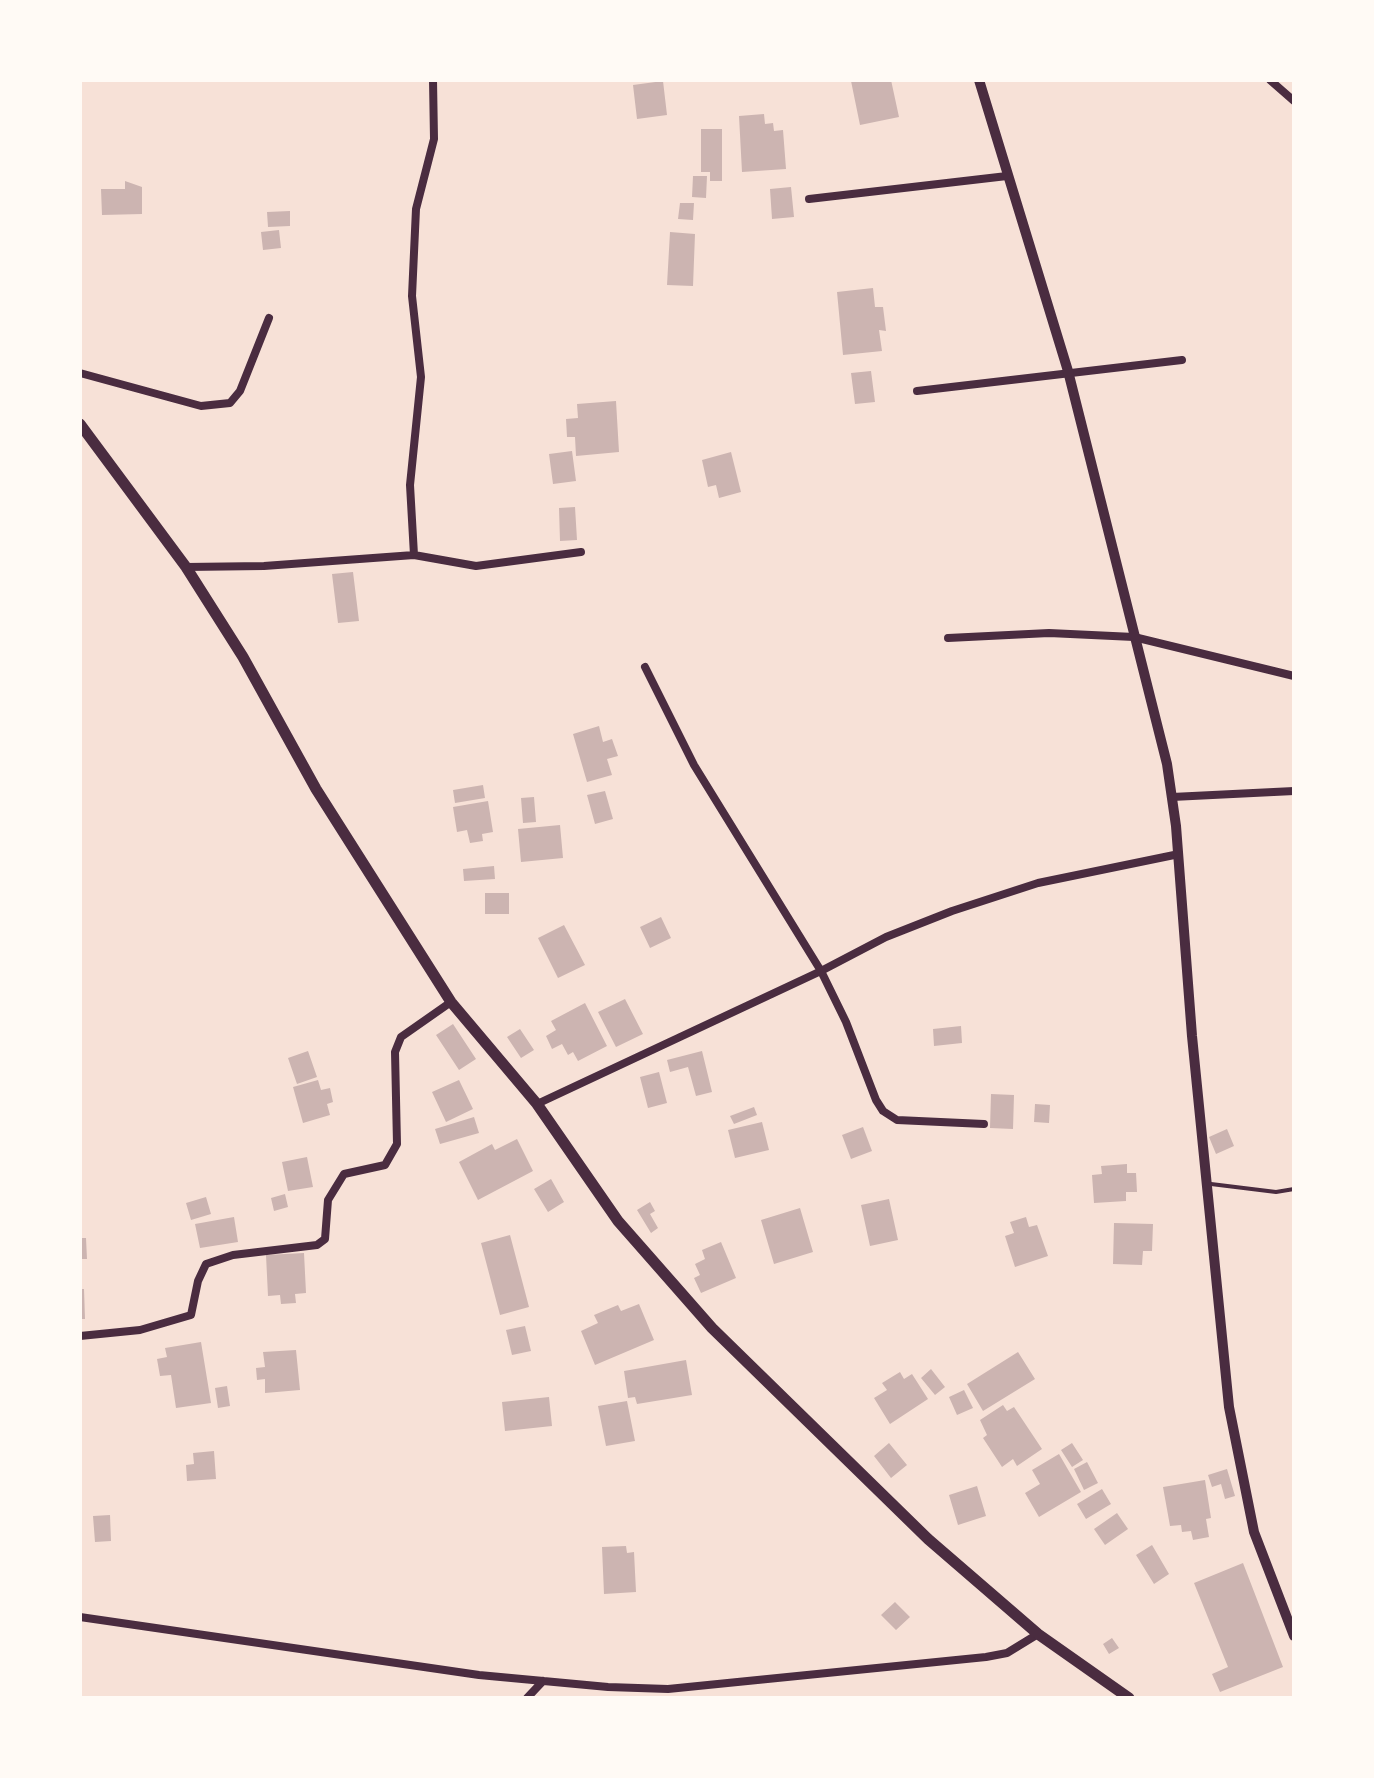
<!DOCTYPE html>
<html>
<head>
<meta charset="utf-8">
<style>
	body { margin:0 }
	#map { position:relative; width:1374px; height:1778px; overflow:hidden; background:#f7e1d7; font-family:"Archivo Narrow",sans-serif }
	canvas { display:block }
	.frame { position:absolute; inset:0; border:82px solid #fffaf5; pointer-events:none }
</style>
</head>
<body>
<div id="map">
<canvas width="1374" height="1778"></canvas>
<div class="frame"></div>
</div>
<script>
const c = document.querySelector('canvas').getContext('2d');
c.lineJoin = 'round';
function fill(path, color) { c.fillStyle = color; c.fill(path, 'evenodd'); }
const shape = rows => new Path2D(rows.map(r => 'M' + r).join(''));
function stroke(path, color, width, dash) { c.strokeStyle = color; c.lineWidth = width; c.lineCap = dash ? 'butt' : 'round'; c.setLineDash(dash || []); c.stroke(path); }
const building = shape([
	[891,80,899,117,860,125,851,81],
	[663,81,667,115,637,119,633,85],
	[764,114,765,124,773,123,774,131,783,130,786,169,742,172,739,116],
	[701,129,722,129,722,181,710,181,710,172,701,172],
	[693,176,707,176,706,198,692,197],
	[125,181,142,187,142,214,102,215,101,189,125,189],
	[791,187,794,217,772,219,770,189],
	[680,203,694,203,693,220,678,219],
	[290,211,290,226,268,227,267,212],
	[279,230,281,248,263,250,261,232],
	[670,232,695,234,693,286,667,285],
	[873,288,875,307,883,307,886,331,879,330,882,351,843,355,837,292],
	[871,371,875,402,855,404,851,373],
	[616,401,619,452,576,456,575,437,567,437,566,419,578,418,577,404],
	[572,451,576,481,553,484,549,454],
	[731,452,741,492,719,498,716,485,708,487,702,460],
	[575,507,577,540,560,541,559,508],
	[353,572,359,621,338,623,332,574],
	[599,726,603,742,612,739,618,756,607,759,612,775,587,782,573,734],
	[483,785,485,798,455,803,453,790],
	[605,791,613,819,595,824,587,795],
	[534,797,536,822,523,823,521,798],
	[488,801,493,832,482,834,483,841,470,843,467,830,457,832,453,807],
	[560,825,563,858,521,862,518,829],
	[494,866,495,879,464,881,463,869],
	[485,893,509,893,509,914,485,914],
	[661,917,671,938,650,948,640,927],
	[564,925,585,965,558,978,538,938],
	[625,999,643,1034,616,1047,598,1012],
	[585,1003,607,1046,578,1061,573,1052,568,1055,562,1044,552,1049,546,1036,556,1030,551,1021],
	[453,1024,476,1059,459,1070,436,1035],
	[961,1026,962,1043,934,1046,933,1029],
	[520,1029,534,1050,521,1058,507,1037],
	[308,1051,317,1077,297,1084,288,1058],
	[702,1051,712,1092,696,1096,688,1067,670,1072,667,1060],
	[659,1072,667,1103,648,1108,640,1077],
	[318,1080,321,1090,330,1088,333,1102,327,1104,330,1115,303,1123,293,1087],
	[459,1080,473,1109,446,1122,432,1092],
	[991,1094,1014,1095,1013,1129,990,1128],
	[1035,1104,1050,1105,1049,1123,1034,1122],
	[754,1107,757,1115,734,1124,730,1116],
	[474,1117,479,1133,440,1144,435,1129],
	[762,1122,769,1150,735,1158,728,1130],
	[863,1127,872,1151,851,1159,842,1135],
	[1227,1129,1234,1146,1216,1154,1209,1137],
	[517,1139,533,1171,478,1200,459,1162,492,1144,495,1150],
	[307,1157,313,1187,288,1191,282,1162],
	[1127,1164,1127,1173,1136,1173,1137,1192,1126,1192,1126,1201,1094,1203,1092,1175,1102,1174,1101,1166],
	[551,1179,564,1202,548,1212,534,1189],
	[285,1194,288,1207,274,1211,271,1198],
	[206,1197,211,1214,191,1220,186,1203],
	[889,1199,898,1240,870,1246,861,1205],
	[650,1202,655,1211,650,1214,658,1228,651,1233,637,1210],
	[800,1208,813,1252,774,1264,761,1220],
	[234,1217,238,1242,200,1248,195,1224],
	[1026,1217,1029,1227,1037,1225,1048,1256,1015,1267,1005,1236,1014,1233,1010,1222],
	[1114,1223,1153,1224,1152,1251,1143,1251,1142,1265,1113,1264],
	[510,1235,529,1307,500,1315,481,1243],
	[80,1238,86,1238,87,1259,80,1259],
	[721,1242,736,1278,701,1293,694,1278,700,1275,695,1264,705,1259,702,1250],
	[304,1253,306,1293,295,1294,296,1303,281,1304,280,1295,268,1296,266,1255],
	[80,1289,84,1289,85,1319,80,1319],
	[639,1304,654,1340,595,1365,581,1331,598,1323,594,1315,618,1305,621,1311],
	[525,1326,531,1351,512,1355,506,1330],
	[201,1342,211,1403,176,1408,171,1375,160,1376,157,1359,167,1357,165,1348],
	[296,1350,300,1390,265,1393,265,1379,257,1380,256,1368,265,1367,263,1352],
	[1018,1352,1035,1379,983,1411,967,1384],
	[686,1360,692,1395,637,1404,635,1397,628,1398,624,1371],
	[931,1369,945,1387,935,1395,921,1378],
	[900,1372,904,1379,912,1374,928,1399,890,1424,874,1398,887,1390,882,1383],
	[227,1386,230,1406,218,1408,215,1388],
	[964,1390,973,1408,957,1415,949,1397],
	[549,1397,552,1426,505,1431,502,1402],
	[627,1401,635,1441,606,1446,598,1406],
	[1003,1405,1007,1411,1014,1407,1042,1449,1017,1466,1013,1459,1002,1467,983,1438,987,1435,980,1420],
	[889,1443,907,1465,891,1478,874,1456],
	[1072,1443,1083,1460,1072,1467,1061,1450],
	[214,1451,216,1479,187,1481,186,1465,194,1464,193,1453],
	[1059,1454,1081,1492,1039,1517,1025,1493,1040,1484,1032,1470],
	[1087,1462,1098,1483,1084,1490,1074,1469],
	[1227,1469,1235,1496,1225,1499,1221,1484,1212,1487,1208,1475],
	[1205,1480,1211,1518,1206,1519,1209,1537,1193,1540,1191,1531,1182,1532,1181,1525,1170,1526,1163,1487],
	[977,1486,986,1516,958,1525,949,1495],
	[1102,1489,1111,1504,1086,1519,1077,1504],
	[1117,1513,1128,1529,1105,1545,1094,1529],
	[110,1515,111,1541,95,1542,93,1516],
	[1152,1545,1169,1574,1154,1584,1136,1555],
	[626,1546,627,1553,634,1552,636,1592,604,1594,602,1547],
	[1243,1563,1283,1667,1220,1692,1212,1674,1228,1667,1194,1583],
	[895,1602,910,1617,896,1630,881,1615],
	[1112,1638,1119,1648,1109,1654,1103,1644]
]);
const service = shape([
	[1211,1184,1276,1192,1294,1189]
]);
const minor = shape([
	[1270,80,1294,101],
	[809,199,1007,176],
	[80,373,201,406,230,403,240,391,269,318],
	[917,391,1182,360],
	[414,555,410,485,421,377,412,296,416,209,434,139,433,80],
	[186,567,264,566,414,555,476,566,581,552],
	[948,638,1049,633,1134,637,1294,676],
	[645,667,694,765,821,971,846,1022,876,1100,883,1111,897,1120,984,1124],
	[1172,797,1294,791],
	[537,1104,821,971,886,937,952,911,1038,883,1179,854],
	[80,1336,140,1330,191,1315,198,1281,206,1264,233,1255,317,1245,325,1239,328,1200,344,1174,385,1165,397,1144,395,1052,401,1037,451,1002],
	[80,1617,479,1675,608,1687,668,1689,986,1657,1007,1653,1038,1634],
	[527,1698,543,1681]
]);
const tertiary = shape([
	[979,80,1068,371,1167,764,1176,826,1192,1036,1229,1407,1254,1532,1294,1636]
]);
const secondary = shape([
	[80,424,186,567,243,657,316,789,451,1002,537,1104,618,1221,712,1328,928,1539,1038,1634,1129,1698]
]);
fill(building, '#ccb4b1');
stroke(service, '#4a2c40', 4);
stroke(minor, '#4a2c40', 8);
stroke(tertiary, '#4a2c40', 10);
stroke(secondary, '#4a2c40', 11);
</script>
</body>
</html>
